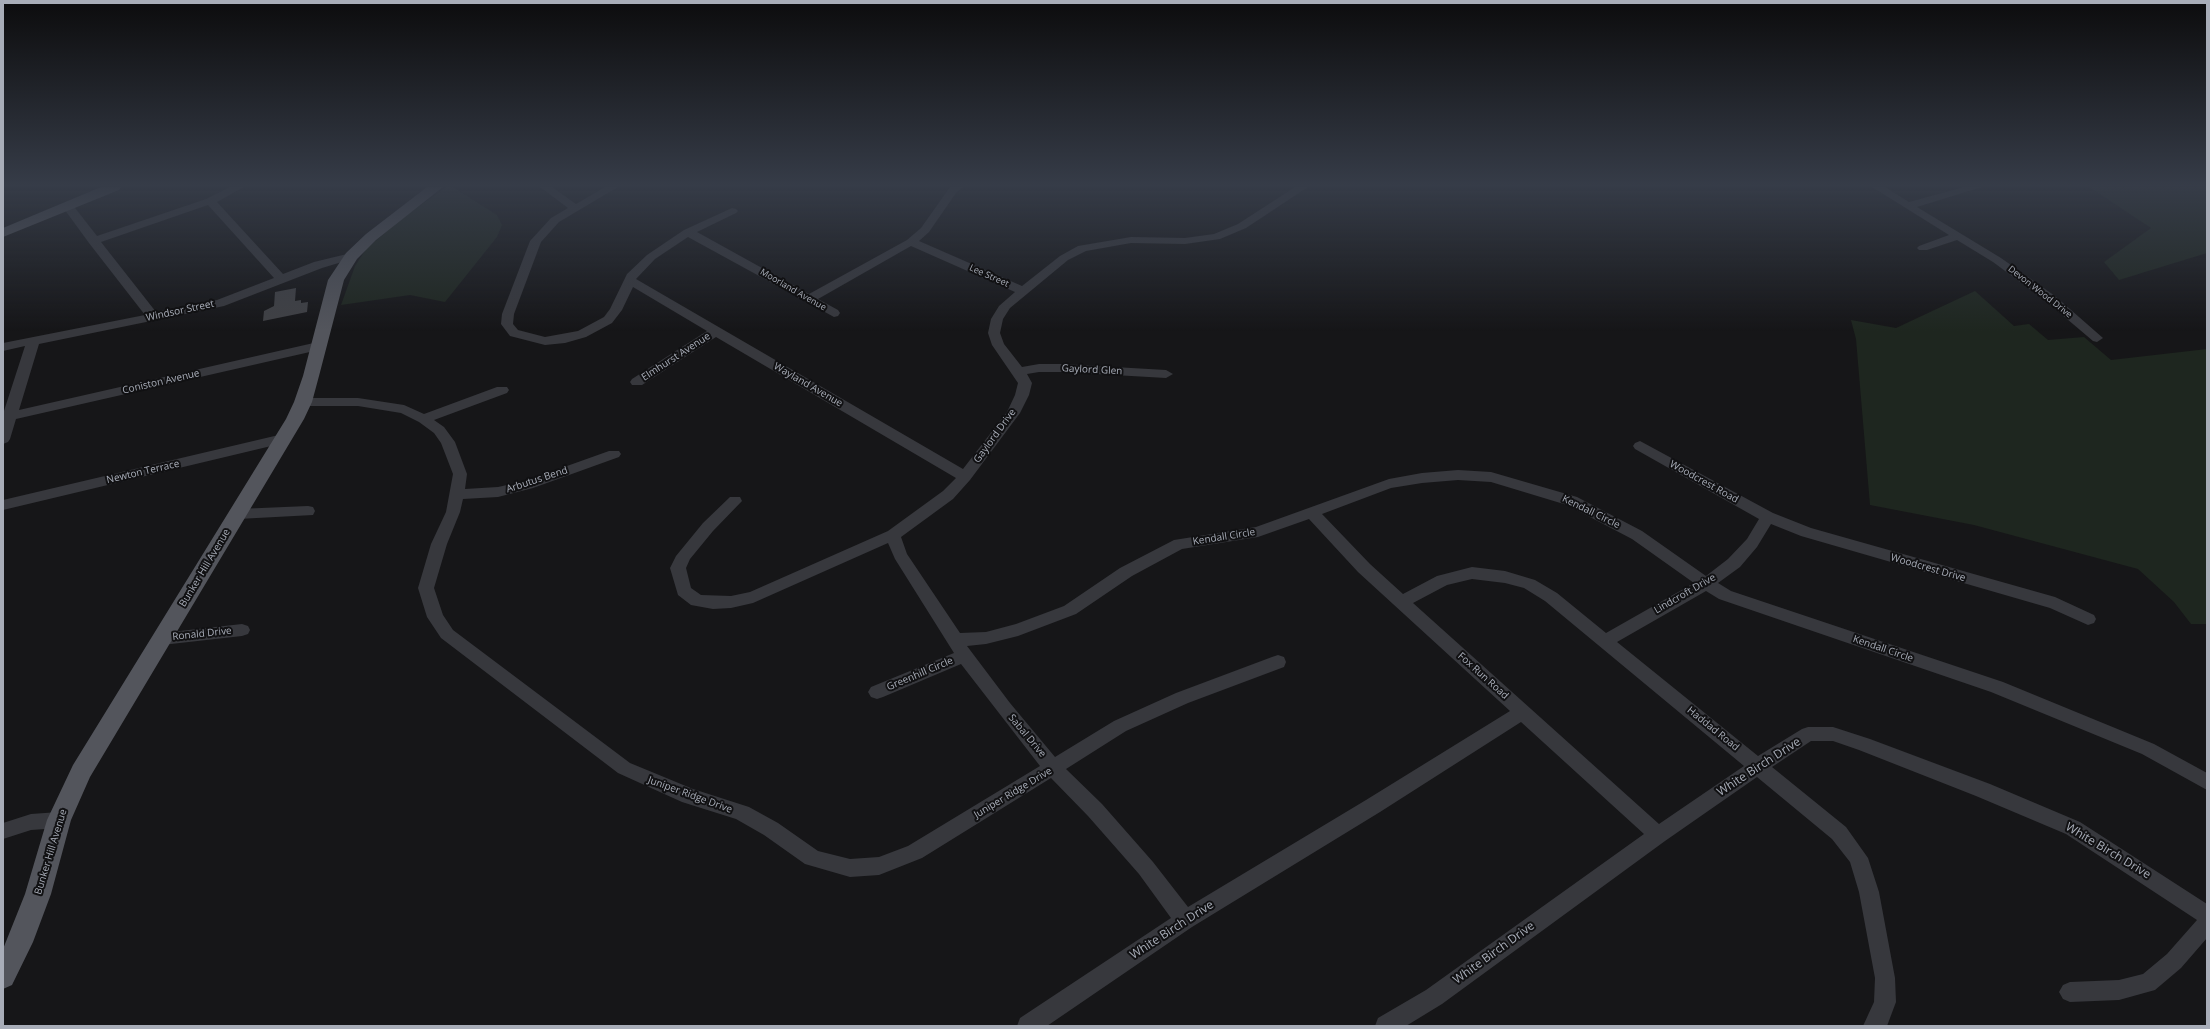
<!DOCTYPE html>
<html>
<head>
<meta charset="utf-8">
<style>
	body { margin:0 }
	#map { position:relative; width:2210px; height:1029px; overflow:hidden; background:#161618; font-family:"Open Sans",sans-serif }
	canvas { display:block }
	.frame { position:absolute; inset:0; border:4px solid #a8adb8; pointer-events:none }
</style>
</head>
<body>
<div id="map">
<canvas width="2210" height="1029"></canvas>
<div class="frame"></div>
</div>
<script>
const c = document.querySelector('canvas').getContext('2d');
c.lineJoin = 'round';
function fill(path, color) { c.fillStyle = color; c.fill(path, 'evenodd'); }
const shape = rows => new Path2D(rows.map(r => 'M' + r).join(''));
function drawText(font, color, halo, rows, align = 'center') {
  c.font = font + ' "Open Sans",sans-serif'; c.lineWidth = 4; c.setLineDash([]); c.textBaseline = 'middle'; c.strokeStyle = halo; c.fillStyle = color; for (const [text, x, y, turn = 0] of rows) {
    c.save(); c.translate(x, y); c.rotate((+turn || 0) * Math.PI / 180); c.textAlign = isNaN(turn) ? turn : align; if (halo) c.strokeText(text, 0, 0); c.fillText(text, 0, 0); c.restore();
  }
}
const green = shape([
	[446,187,453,187,497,215,502,225,497,237,445,302,410,295,341,305,355,266,366,249,401,219],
	[2089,187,2207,187,2207,253,2119,280,2104,262,2151,228],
	[1975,291,2014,326,2029,324,2048,340,2084,337,2111,360,2207,349,2207,624,2191,624,2174,602,2138,569,1974,525,1870,505,1856,339,1851,320,1896,328]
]);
const building = shape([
	[296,288,295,301,301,300,301,303,308,302,307,312,263,321,264,311,274,306,275,292]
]);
const minor = shape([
	[230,187,244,187,217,202,283,274,314,262,347,254,355,254,357,256,355,258,322,268,224,306,39,344,19,410,318,342,324,346,323,349,16,419,10,439,8,442,3,444,3,414,25,346,3,351,3,343,145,315,89,243,62,206,64,204,72,204,97,236,206,199,230,187],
	[208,205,274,278,217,300,156,312,101,242,208,205],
	[540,187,552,187,576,204,605,187,618,187,559,222,541,242,514,314,513,324,518,330,545,337,578,331,604,317,610,309,627,274,647,255,684,230,732,208,736,209,738,211,736,213,697,232,809,294,907,240,921,228,950,187,963,187,956,193,929,232,919,241,1022,286,1060,256,1078,246,1131,237,1185,238,1214,234,1238,224,1295,187,1308,187,1246,228,1220,239,1185,244,1131,243,1086,251,1068,260,1010,308,1003,319,1000,333,1004,344,1022,367,1039,364,1062,364,1166,370,1173,374,1166,378,1062,372,1039,372,1027,374,1032,383,1029,395,1020,413,970,480,953,499,901,537,907,554,960,633,986,632,1016,624,1064,606,1120,568,1174,540,1256,527,1389,479,1422,473,1458,470,1491,472,1577,497,1642,531,1706,576,1728,559,1747,539,1759,519,1635,449,1633,446,1635,443,1640,441,1773,513,1811,528,2055,597,2094,615,2096,619,2094,623,2088,625,2050,608,1801,536,1771,524,1757,547,1740,567,1718,583,1731,591,2003,682,2154,744,2207,773,2207,790,2142,754,1991,692,1719,599,1706,591,1617,642,1758,756,1802,729,1808,727,1833,727,1870,739,1990,784,2080,822,2207,904,2207,938,2181,968,2155,990,2119,1000,2070,1002,2063,999,2059,992,2063,985,2070,982,2119,980,2143,974,2167,954,2197,920,2066,834,1976,796,1859,750,1833,741,1811,741,1772,767,1846,827,1868,858,1879,892,1895,978,1896,1002,1887,1026,1863,1026,1874,1002,1875,978,1859,892,1850,862,1832,839,1757,777,1665,841,1442,1004,1406,1026,1375,1026,1378,1018,1426,990,1644,834,1521,722,1380,812,1192,927,1047,1026,1017,1026,1020,1018,1171,918,1139,874,1088,816,1051,778,922,858,879,875,850,877,805,864,764,835,736,819,682,802,618,773,441,638,427,617,418,588,431,544,446,512,453,474,441,443,434,433,419,422,401,413,358,406,303,406,296,402,303,398,358,398,404,405,424,414,497,387,507,387,509,390,507,393,434,420,444,427,455,442,467,474,465,489,498,487,525,481,609,451,619,451,621,454,619,457,533,488,498,497,463,499,460,512,447,544,434,588,443,615,453,630,630,763,693,789,749,807,778,823,818,851,850,859,879,857,908,846,1040,766,961,664,883,697,877,699,871,697,868,692,871,687,954,653,895,559,888,543,753,603,731,608,713,609,691,605,678,595,670,568,676,556,703,523,730,497,740,497,742,501,713,531,690,559,686,568,691,588,701,595,731,596,750,592,888,531,943,491,956,478,716,337,642,385,632,385,630,382,632,379,707,331,633,287,622,310,612,323,586,337,565,343,545,345,510,336,501,324,502,314,530,241,551,218,568,208,540,187],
	[688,237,834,317,838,316,840,313,838,310,818,299,911,246,1015,292,999,306,991,319,988,333,992,345,1018,383,1015,395,1007,412,963,469,636,279,655,259,688,237],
	[1458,480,1491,482,1567,505,1632,539,1694,583,1606,633,1557,593,1535,580,1505,571,1472,567,1437,576,1403,594,1370,564,1322,514,1391,488,1422,483,1458,480],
	[1309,519,1358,572,1510,711,1366,800,1188,907,1153,862,1102,804,1066,769,1126,731,1188,703,1284,667,1286,662,1284,657,1278,655,1272,657,1176,693,1114,721,1055,757,1010,703,967,646,986,644,1018,636,1076,614,1132,576,1182,549,1258,537,1309,519],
	[1472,579,1505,583,1524,588,1545,601,1744,766,1659,824,1413,603,1447,585,1472,579],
	[1872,187,1885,187,1909,202,1964,187,1982,187,1917,207,2001,258,2055,296,2103,338,2097,342,2093,341,2047,302,1993,262,1957,240,1927,250,1919,250,1917,248,1919,246,1949,235,1872,187],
	[283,434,288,436,290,439,288,442,3,510,3,500,283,434],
	[308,506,313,507,315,511,313,515,238,519,233,518,231,514,233,510,238,509,308,506],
	[242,624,248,626,250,630,248,634,242,636,162,645,156,644,154,639,156,634,162,633,242,624],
	[59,812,66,814,68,820,66,826,59,828,31,830,3,839,3,823,31,814,59,812]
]);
const major = shape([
	[101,187,121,187,119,190,3,237,3,228,101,187],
	[427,187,443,187,376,240,357,259,344,280,319,376,312,402,304,419,90,777,71,820,51,894,33,942,12,985,3,989,3,949,25,894,47,820,73,765,286,419,294,402,303,376,328,280,346,253,366,234,427,187]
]);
const farStreetnames = [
	["Lee Street",989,276,24],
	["Moorland Avenue",793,290,30],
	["Devon Wood Drive",2040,292,38]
];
const streetNames = [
	["Windsor Street",180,311,-12],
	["Elmhurst Avenue",676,357,-33],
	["Gaylord Glen",1092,370,3],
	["Coniston Avenue",161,382,-13],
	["Wayland Avenue",808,385,30],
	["Gaylord Drive",995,436,-54],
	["Newton Terrace",143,472,-13],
	["Arbutus Bend",537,480,-18],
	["Woodcrest Road",1704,482,29],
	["Kendall Circle",1591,512,26],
	["Kendall Circle",1224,537,-9],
	["Bunker Hill Avenue",205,568,-59],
	["Woodcrest Drive",1928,568,16],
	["Lindcroft Drive",1685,594,-30],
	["Ronald Drive",202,634,-6],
	["Kendall Circle",1883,649,19],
	["Greenhill Circle",920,674,-23],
	["Fox Run Road",1483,676,42],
	["Haddad Road",1713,729,39],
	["Sabal Drive",1027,736,50],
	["Juniper Ridge Drive",1013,793,-31],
	["Juniper Ridge Drive",690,795,20],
	["Bunker Hill Avenue",51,852,-73]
];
const nearStreetnames = [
	["White Birch Drive",1759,767,-33],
	["White Birch Drive",2108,851,31],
	["White Birch Drive",1172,930,-33],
	["White Birch Drive",1494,953,-36]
];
fill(green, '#1e261f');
fill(building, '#404145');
fill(minor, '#37383d');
fill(major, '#53555c');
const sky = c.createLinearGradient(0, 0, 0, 331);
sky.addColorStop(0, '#0c0c0d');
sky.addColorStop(0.56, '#363c48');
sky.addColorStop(1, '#363c4800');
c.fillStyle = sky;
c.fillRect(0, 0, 2210, 331);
drawText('9px', '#a8adb8', '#111113', farStreetnames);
drawText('10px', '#a8adb8', '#111113', streetNames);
drawText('12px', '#a8adb8', '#111113', nearStreetnames);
</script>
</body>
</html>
